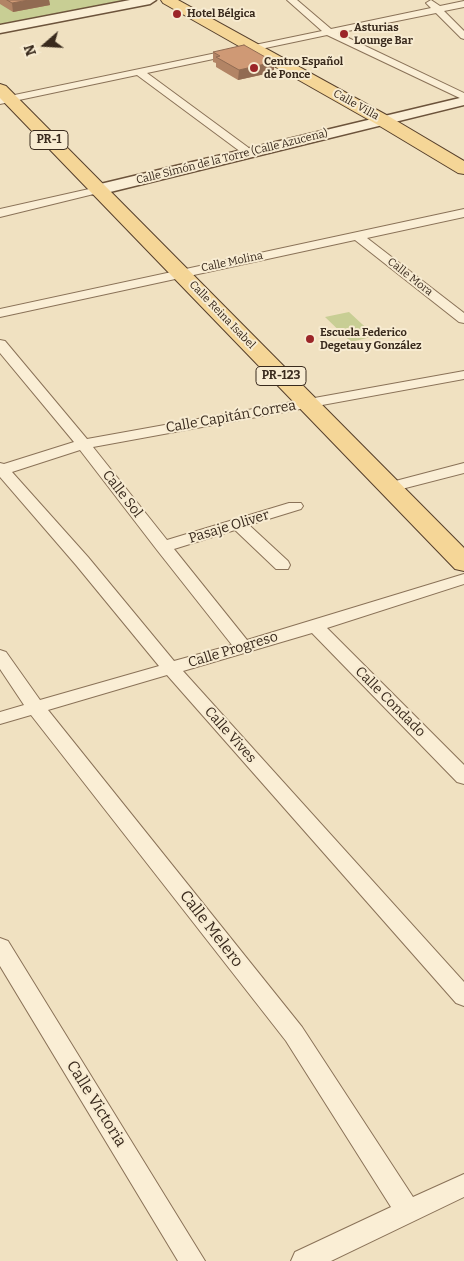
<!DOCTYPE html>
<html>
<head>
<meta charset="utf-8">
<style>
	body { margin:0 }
	#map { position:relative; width:464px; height:1261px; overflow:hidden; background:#f0e1c1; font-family:Bitter,serif }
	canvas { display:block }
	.north { position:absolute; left:20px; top:20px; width:50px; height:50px; -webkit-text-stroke:4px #f7ebd1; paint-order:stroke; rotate:251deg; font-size:14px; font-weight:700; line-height:20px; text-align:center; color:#392a1d }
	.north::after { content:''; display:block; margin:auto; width:18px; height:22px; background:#392a1d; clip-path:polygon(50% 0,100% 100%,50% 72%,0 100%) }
</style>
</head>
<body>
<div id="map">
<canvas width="464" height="1261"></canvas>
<div class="north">N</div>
</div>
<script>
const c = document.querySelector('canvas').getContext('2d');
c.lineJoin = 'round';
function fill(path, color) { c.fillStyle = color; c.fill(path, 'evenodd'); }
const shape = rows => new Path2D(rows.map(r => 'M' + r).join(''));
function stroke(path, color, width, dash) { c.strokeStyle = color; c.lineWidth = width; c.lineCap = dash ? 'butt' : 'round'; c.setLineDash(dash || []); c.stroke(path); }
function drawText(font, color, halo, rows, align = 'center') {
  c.font = font + ' Bitter,serif'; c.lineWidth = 4; c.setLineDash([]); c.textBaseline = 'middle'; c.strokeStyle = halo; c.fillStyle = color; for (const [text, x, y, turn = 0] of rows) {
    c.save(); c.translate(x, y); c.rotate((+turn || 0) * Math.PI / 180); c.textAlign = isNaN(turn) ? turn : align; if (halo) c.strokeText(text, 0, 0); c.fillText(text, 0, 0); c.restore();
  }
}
const green = shape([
	[0,0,125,0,0,24],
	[349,312,375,336,351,342,325,317]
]);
const street = shape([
	[287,0,297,0,331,29,431,8,426,3,431,0,440,6,464,1,464,7,444,11,464,31,464,39,461,38,436,13,338,33,464,93,464,100,327,35,147,73,253,151,255,153,249,156,245,155,137,75,0,104,0,98,322,31,287,0],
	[98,187,102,188,104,190,102,192,0,217,0,209,98,187],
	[464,209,464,217,367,238,464,313,464,323,459,322,355,240,0,317,0,309,464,209],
	[0,340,5,341,87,439,464,371,464,379,93,447,167,540,289,503,301,503,303,506,301,509,249,525,288,561,290,565,288,569,276,569,235,530,174,549,247,640,464,574,464,584,327,628,464,765,464,784,457,782,312,633,183,671,464,982,464,1006,456,1003,167,675,48,710,302,1027,413,1197,464,1174,464,1197,331,1261,291,1261,295,1252,391,1207,286,1041,31,715,0,724,0,712,24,705,0,669,0,650,6,652,40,700,159,666,76,565,0,477,0,463,4,464,74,442,0,353,0,340],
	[80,450,157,550,232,645,174,661,88,557,12,472,80,450],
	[464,463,464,473,390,492,384,490,382,487,384,484,464,463],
	[0,938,8,941,205,1261,178,1261,0,966,0,938]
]);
const secondary = shape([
	[130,0,156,0,150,4,0,33,0,25,130,0],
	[464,97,464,105,98,195,92,194,90,190,92,186,464,97]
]);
const primary = shape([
	[161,0,178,0,390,117,464,161,464,174,458,173,378,125,163,3,161,0],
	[0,84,6,86,464,548,464,571,455,569,0,98,0,84]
]);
const wall = shape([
	[0,0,49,0,50,5,13,12,0,4],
	[213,52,274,62,274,72,238,80,216,67,216,63,213,62]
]);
const shadedWall = shape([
	[29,0,49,0,50,5,13,12,12,3],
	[274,62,274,72,238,80,239,70]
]);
const building = shape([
	[7,0,29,0,12,3,7,0],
	[244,45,274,62,239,70,216,57,220,56,213,52,244,45]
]);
const markers = [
	[177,14,5,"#9b2528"],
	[344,34,5,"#9b2528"],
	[254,68,5,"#9b2528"],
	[310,339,5,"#9b2528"]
];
const farPoinames = [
	["Hotel Bélgica",187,14],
	["Asturias",354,28],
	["Lounge Bar",354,41],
	["Centro Español",264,62],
	["de Ponce",264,75],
	["Escuela Federico",320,333],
	["Degetau y González",320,346]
];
const farStreetnames = [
	["Calle Villa",356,105,29],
	["Calle Simón de la Torre (Calle Azucena)",232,157,-14],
	["Calle Molina",232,262,-12],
	["Calle Mora",410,277,38],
	["Calle Reina Isabel",222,315,46]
];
const shields = [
	[49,140,38],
	[281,376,50]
];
const shieldNames = [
	["PR-1",49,140],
	["PR-123",281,376]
];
const streetNames = [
	["Calle Capitán Correa",231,417,-10],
	["Calle Sol",122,494,52],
	["Pasaje Oliver",229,527,-17],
	["Calle Progreso",233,650,-17],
	["Calle Condado",390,702,45],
	["Calle Vives",230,735,48]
];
const nearStreetnames = [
	["Calle Melero",211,929,52],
	["Calle Victoria",96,1104,58]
];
fill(green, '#c8ce94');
stroke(street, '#8a7258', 2);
stroke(secondary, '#6c533b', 3);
stroke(primary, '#57402c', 2);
fill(street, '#faeed5');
fill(secondary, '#faeed5');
fill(primary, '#f5d697');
fill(wall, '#b28465');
fill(shadedWall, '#916b52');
fill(building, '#cf9975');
stroke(building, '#916b52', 1);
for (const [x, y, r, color] of markers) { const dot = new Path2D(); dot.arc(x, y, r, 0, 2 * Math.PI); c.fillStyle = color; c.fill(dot); stroke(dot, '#f7ebd1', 2); }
drawText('bold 11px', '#392a1d', '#f7ebd1', farPoinames, 'left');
drawText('11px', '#392a1d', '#f7ebd1', farStreetnames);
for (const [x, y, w] of shields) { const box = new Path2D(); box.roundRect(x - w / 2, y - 9.5, w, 19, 4); c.fillStyle = '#f7ebd1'; c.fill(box); stroke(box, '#392a1d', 1); }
drawText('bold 12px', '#392a1d', null, shieldNames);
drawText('14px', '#392a1d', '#f7ebd1', streetNames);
drawText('16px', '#392a1d', '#f7ebd1', nearStreetnames);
</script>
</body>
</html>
